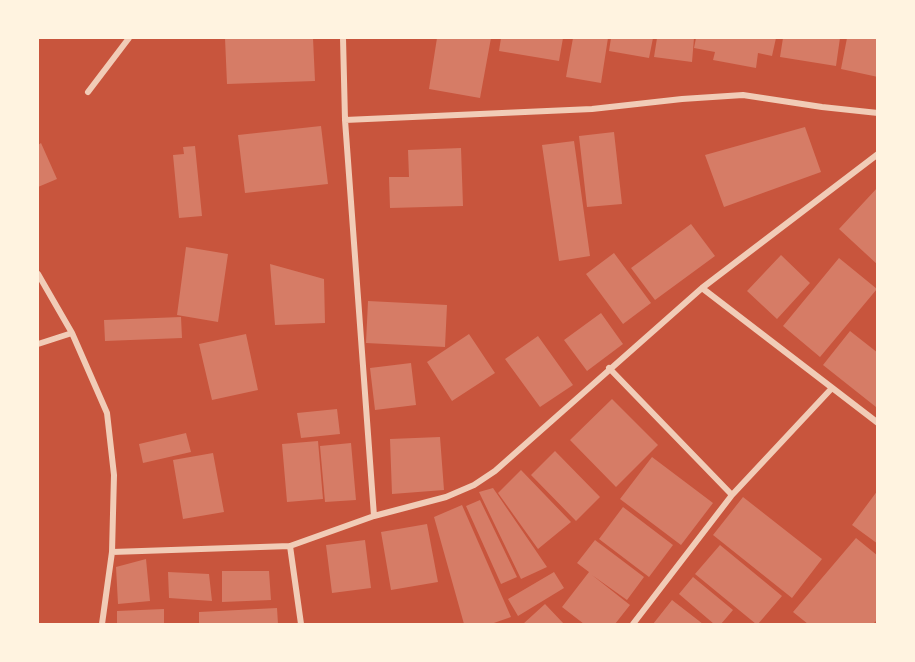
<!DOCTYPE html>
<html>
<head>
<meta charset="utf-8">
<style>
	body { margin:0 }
	#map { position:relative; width:915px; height:662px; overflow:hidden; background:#c8553d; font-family:"PT Sans Narrow",sans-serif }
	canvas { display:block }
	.frame { position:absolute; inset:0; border:39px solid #fff3e0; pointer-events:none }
</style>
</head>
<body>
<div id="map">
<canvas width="915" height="662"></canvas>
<div class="frame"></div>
</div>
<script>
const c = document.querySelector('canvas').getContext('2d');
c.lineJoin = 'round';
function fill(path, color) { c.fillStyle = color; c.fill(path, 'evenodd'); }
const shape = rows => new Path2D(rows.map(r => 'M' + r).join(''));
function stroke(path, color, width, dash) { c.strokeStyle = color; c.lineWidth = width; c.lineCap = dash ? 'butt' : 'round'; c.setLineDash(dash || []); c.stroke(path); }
const building = shape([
	[225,38,313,38,315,81,227,84],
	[437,38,491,38,480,98,429,89],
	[501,38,563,38,559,61,499,51],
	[573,38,608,38,601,83,566,77],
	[611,38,653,38,649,58,609,51],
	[657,38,694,38,692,62,654,57],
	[696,38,776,38,772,56,758,53,756,68,713,60,715,52,694,48],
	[783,38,840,38,836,66,780,57],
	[847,38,878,38,878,77,841,69],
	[321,126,328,184,245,193,238,135],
	[805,127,821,172,724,207,705,155],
	[614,132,622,204,587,207,579,136],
	[574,141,590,256,559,261,542,145],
	[41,143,57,179,38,187,38,145],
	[195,146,202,216,179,218,173,155,184,154,183,147],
	[461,148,463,206,390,208,389,177,409,177,408,150],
	[878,187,878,265,839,229],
	[691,224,715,256,655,300,631,268],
	[186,247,228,254,218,322,177,315],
	[614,253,651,303,623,324,586,274],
	[781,255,810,283,777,319,747,291],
	[839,258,877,289,820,357,783,326],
	[270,264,324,279,325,323,275,325],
	[368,301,447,305,445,347,366,343],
	[601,313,623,344,587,371,564,340],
	[181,317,182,338,105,341,104,320],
	[850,331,878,353,878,405,876,407,823,365],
	[246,334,258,390,212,400,199,344],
	[469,334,495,373,452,401,427,362],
	[538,336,573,385,540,407,505,359],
	[411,363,416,405,375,410,370,368],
	[612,399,658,445,616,487,570,440],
	[337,409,340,434,301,438,297,413],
	[186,433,191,452,143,463,139,444],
	[440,437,444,490,392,494,390,439],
	[318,441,323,499,287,502,282,444],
	[351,443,356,500,325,502,320,446],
	[555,451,600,497,576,521,531,475],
	[213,453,224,512,183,519,173,460],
	[652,457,713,503,681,545,620,499],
	[521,470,571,522,538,549,498,493],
	[493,488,547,567,521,579,479,492],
	[878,490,878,544,852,525],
	[743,497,822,559,792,598,713,535],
	[480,500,517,577,501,584,466,506],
	[462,505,511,617,491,624,464,624,434,517],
	[623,507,673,545,649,577,599,539],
	[427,524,438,582,391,590,381,532],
	[856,538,878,556,878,619,873,624,808,624,793,612],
	[365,540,371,588,332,593,326,545],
	[595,540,644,577,627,600,592,575,630,605,615,624,584,624,562,607,589,572,577,563],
	[720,545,782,596,758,624,756,624,695,574],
	[146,559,150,601,118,604,116,567],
	[222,571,269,571,271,600,222,602],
	[168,572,209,574,212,601,169,598],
	[554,572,564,588,518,616,508,599],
	[693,577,733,610,721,624,714,624,679,594],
	[672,600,703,624,653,624],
	[545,604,564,624,523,624],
	[277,608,278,624,199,624,199,612],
	[164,609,164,624,117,624,117,611]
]);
const minor = shape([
	[343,38,345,120,374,516],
	[88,92,129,38],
	[345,120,592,109,682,99,743,95,822,107,878,113],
	[38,274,72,333,107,413,114,475,112,552,102,624],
	[702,288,878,423],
	[38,344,72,333],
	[609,368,732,495,633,624],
	[732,495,832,388],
	[290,546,301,624],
	[112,552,290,546,374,516,446,497,474,485,495,471,702,288,878,154]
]);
fill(building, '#d67c66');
stroke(minor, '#f1ccb7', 6);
</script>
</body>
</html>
